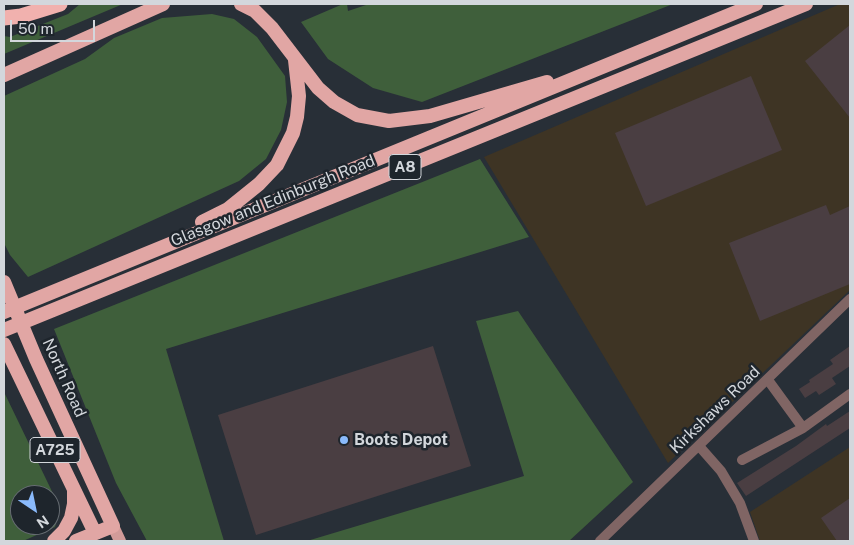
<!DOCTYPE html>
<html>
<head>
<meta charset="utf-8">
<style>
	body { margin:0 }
	#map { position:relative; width:854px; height:545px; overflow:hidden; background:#282f37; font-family:"Public Sans",sans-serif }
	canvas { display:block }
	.frame { position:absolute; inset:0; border:5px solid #d3d7dc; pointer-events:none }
	.north { position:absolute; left:10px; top:485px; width:50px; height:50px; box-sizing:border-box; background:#1e252c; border:1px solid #666c72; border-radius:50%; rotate:146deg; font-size:14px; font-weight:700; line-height:20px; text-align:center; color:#d3d7dc }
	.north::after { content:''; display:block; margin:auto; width:18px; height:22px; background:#8abafc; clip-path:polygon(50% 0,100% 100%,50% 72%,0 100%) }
	.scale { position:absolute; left:10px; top:20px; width:85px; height:22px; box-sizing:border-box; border:2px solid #d3d7dc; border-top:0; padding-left:6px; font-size:15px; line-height:18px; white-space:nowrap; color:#d3d7dc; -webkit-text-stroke:4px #1e252c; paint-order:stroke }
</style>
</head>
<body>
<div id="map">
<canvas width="854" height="545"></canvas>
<div class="frame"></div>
<div class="north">N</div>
<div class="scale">50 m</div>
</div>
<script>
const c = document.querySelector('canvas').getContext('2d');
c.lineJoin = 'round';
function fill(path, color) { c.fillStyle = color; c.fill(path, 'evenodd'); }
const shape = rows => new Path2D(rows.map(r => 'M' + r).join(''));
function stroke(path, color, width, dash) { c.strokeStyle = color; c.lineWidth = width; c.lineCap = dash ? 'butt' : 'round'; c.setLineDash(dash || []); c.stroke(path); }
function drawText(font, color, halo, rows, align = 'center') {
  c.font = font + ' "Public Sans",sans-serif'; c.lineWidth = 5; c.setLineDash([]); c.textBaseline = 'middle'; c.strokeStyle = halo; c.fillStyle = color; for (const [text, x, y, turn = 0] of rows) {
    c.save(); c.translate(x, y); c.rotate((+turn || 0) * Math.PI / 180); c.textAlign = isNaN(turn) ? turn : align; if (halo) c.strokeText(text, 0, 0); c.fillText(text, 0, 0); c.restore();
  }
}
const industrial = shape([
	[840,4,850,4,850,290,668,463,484,157],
	[850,447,850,541,760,541,750,512]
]);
const green = shape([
	[80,4,123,4,4,54,4,36,10,37,68,14],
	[343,4,347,4,348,11,369,4,673,4,422,102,373,88,328,59,301,22],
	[212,14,234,19,257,37,285,76,287,102,281,130,266,159,239,181,28,277,10,255,4,243,4,96,85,59,114,38,162,18],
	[480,159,529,237,166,349,224,541,147,541,116,483,54,329],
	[518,311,633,482,569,541,307,541,524,476,476,321],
	[4,392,60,508,55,527,23,541,4,541],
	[20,495,50,495,50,525,20,525]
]);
const building = shape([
	[850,25,850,118,805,61],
	[751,76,782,150,646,206,615,133],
	[826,205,830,215,850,206,850,284,760,321,729,243],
	[433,346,471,466,256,535,218,415],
	[850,346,850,366,832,378,836,384,819,395,816,391,805,398,799,389,810,382,809,380,833,364,830,360],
	[850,411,850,428,746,496,737,483,796,446,826,424,827,426],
	[850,498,850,541,837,541,821,518]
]);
const minor = shape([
	[768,380,803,428,850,394],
	[699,446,721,471,740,503,754,541],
	[742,460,803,428]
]);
const tertiary = shape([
	[600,541,850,299]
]);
const primary = shape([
	[113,526,120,541]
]);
const trunk = shape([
	[241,4,255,11,272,28,318,88,334,102,357,115,389,121,430,116,547,82],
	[4,75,163,4],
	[202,222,228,209,259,184,277,165,293,133,297,117,299,96,295,60],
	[4,282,36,359,113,526,76,541],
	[4,312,756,4],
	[4,330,806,4],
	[4,344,95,533],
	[54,541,64,531,71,518,74,504,74,491]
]);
const motorway = shape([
	[4,18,21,16,60,4]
]);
const markers = [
	[344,440,5,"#8abafc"]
];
const shields = [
	[405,167,32],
	[55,450,50]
];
const shieldNames = [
	["A8",405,167],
	["A725",55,450]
];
const streetNames = [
	["Glasgow and Edinburgh Road",273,201,-22],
	["North Road",64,378,66],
	["Kirkshaws Road",715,410,-44]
];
const poiNames = [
	["Boots Depot",354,440]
];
fill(industrial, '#3e3424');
fill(green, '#3f5f3b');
fill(building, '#4a3e42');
stroke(minor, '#806564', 10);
stroke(tertiary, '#806564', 10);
stroke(primary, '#d19b99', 12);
stroke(trunk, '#e1a6a4', 14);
stroke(motorway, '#f1b1ae', 15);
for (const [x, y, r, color] of markers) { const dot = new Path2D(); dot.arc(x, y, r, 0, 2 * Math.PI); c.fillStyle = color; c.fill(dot); stroke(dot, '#1e252c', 2); }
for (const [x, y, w] of shields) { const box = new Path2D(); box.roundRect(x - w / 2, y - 12.5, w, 25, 4); c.fillStyle = '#1e252c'; c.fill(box); stroke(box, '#d3d7dc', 1); }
drawText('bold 15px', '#d3d7dc', null, shieldNames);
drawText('16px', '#d3d7dc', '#1e252c', streetNames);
drawText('bold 16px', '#d3d7dc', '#1e252c', poiNames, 'left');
</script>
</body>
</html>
